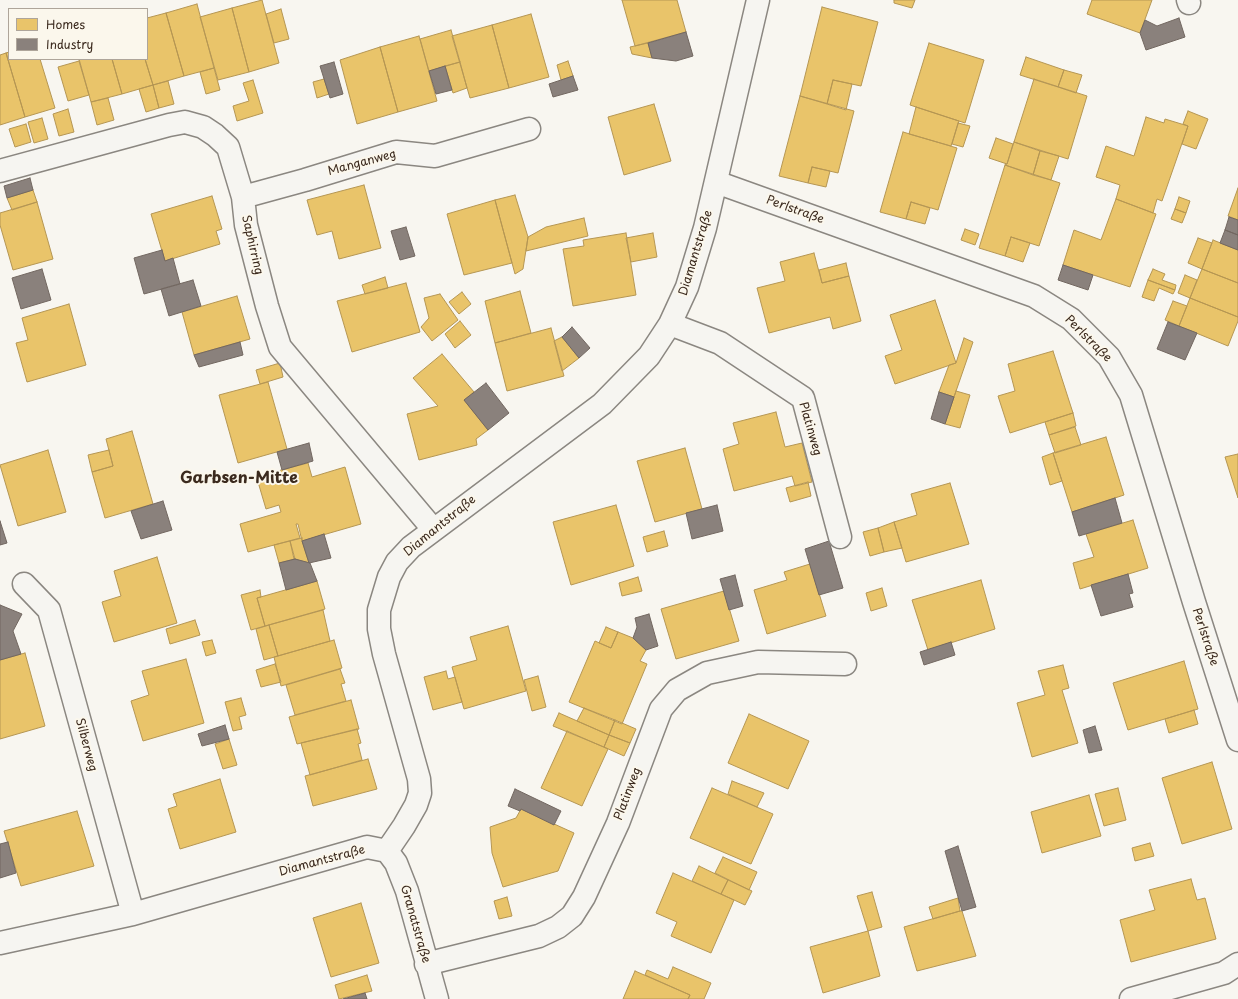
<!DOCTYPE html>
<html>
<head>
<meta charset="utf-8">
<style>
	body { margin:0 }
	#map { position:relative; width:1238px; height:999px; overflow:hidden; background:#f8f6f0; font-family:"Playpen Sans",sans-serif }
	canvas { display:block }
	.legend { position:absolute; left:8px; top:8px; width:140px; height:52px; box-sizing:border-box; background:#fbf7ec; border:1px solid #aea59a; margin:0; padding:5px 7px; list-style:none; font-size:12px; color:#3b2a1e }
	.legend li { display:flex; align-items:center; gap:8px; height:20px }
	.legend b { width:20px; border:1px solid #aea59a }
</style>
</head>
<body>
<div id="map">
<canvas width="1238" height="999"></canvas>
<ul class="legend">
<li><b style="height:11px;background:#e9c46a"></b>Homes</li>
<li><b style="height:11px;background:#8a817c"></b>Industry</li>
</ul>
</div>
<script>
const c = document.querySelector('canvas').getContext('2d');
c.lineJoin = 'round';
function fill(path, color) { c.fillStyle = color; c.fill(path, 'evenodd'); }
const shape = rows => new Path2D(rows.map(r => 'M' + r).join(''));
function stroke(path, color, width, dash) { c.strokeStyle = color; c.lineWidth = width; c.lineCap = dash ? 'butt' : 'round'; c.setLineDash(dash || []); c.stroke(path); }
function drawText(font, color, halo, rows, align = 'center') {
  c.font = font + ' "Playpen Sans",sans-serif'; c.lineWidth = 4; c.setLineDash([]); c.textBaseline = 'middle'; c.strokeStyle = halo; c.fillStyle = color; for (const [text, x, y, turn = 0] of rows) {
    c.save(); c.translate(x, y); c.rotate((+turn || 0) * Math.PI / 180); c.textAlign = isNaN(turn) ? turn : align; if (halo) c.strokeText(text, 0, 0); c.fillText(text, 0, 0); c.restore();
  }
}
const homes = shape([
	[262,0,279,63,249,72,232,8,262,0],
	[622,0,677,0,686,32,635,46,622,0],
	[894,0,915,0,912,8,894,3,894,0],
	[1092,0,1152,0,1140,33,1087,14,1092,0],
	[197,4,214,68,184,76,166,13,197,4],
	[822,7,878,22,861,86,833,80,827,104,800,96,822,7],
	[232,8,249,72,218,80,200,17,232,8],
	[281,9,289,39,274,43,266,14,281,9],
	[166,13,184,76,153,85,145,59,147,59,147,18,166,13],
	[531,14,549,77,509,88,492,25,531,14],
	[492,25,509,88,470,98,452,36,492,25],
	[451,30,460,62,429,71,420,39,451,30],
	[419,36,437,101,398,112,380,47,419,36],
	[648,43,652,58,632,54,630,47,648,43],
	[929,43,984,60,965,123,910,105,929,43],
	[380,47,398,112,357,124,340,60,380,47],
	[9,52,9,59,40,59,55,108,25,117,6,53,9,52],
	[6,53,25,117,0,125,0,55,6,53],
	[1026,57,1064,70,1058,87,1020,75,1026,57],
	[79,59,112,59,122,94,91,102,79,59],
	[112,59,145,59,153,85,122,94,112,59],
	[79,61,89,95,68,101,58,67,79,61],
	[568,61,573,76,561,80,557,65,568,61],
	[460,62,467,88,453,93,445,66,460,62],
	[214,68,220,90,206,94,200,72,214,68],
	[1064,70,1082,75,1076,93,1058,87,1064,70],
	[324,79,329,94,317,98,313,82,324,79],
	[1034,79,1087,96,1068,159,1014,142,1034,79],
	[253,80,263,113,237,121,233,106,249,101,243,83,253,80],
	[833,80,852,84,846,110,827,104,833,80],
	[168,81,174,104,159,108,153,85,168,81],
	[153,85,159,108,146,112,139,89,153,85],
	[800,96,854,111,838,173,812,167,808,183,779,176,800,96],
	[108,98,114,120,97,125,91,102,108,98],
	[654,104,671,161,624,175,608,117,654,104],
	[916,107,959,121,951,146,909,134,916,107],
	[68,109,74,132,59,136,53,114,68,109],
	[1188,111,1208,119,1196,149,1182,144,1188,126,1183,124,1188,111],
	[1146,117,1164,123,1165,119,1188,126,1162,201,1157,199,1153,213,1116,199,1120,185,1096,177,1106,146,1134,156,1146,117],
	[42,118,48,139,34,143,28,122,42,118],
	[958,123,970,126,963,147,952,144,958,123],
	[26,124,31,142,15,147,9,129,26,124],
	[903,132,957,148,938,210,911,202,906,219,880,212,903,132],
	[996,138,1013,144,1007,164,989,158,996,138],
	[1014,142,1040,151,1033,175,1005,165,1007,164,1014,142],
	[1040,151,1059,156,1051,180,1033,175,1040,151],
	[1005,165,1060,183,1039,246,1011,237,1005,256,979,248,1005,165],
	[812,167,830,171,826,187,808,183,812,167],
	[364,185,381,248,339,259,332,231,317,235,307,200,364,185],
	[1238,188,1238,220,1228,216,1238,188],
	[33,190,37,202,12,210,7,198,33,190],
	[515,195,528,237,523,269,515,274,495,200,515,195],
	[212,196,222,229,216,231,220,244,165,261,151,214,212,196],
	[1179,197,1190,201,1186,213,1175,209,1179,197],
	[1116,199,1156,214,1130,287,1063,265,1074,230,1101,240,1116,199],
	[495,200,512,263,464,275,447,214,495,200],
	[37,202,53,259,13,270,0,225,0,213,37,202],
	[911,202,930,208,925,224,906,219,911,202],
	[1175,209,1186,213,1182,223,1171,219,1175,209],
	[584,218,588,236,526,251,528,237,546,227,584,218],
	[965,229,979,234,975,245,961,240,965,229],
	[626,233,636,295,573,306,563,249,584,246,583,240,626,233],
	[653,233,657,257,631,262,626,238,653,233],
	[1011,237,1030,243,1023,262,1005,256,1011,237],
	[1198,238,1212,243,1202,269,1188,263,1198,238],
	[1213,240,1238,250,1238,283,1202,269,1213,240],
	[814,253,822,283,849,276,861,321,833,329,830,317,769,333,757,288,785,281,780,262,814,253],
	[846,263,849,276,822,283,819,270,846,263],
	[1153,269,1165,274,1162,280,1176,285,1175,290,1148,280,1153,269],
	[1202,269,1238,283,1238,317,1190,298,1202,269],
	[1185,275,1197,280,1190,298,1178,293,1185,275],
	[385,277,388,288,365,294,362,285,385,277],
	[1148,280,1175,290,1173,294,1159,288,1154,301,1142,297,1148,280],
	[406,283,420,332,352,352,337,301,406,283],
	[520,291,531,333,495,343,485,301,520,291],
	[462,292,471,304,459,314,449,302,462,292],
	[440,294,458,320,432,341,421,327,429,318,424,298,440,294],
	[237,296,250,339,194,355,182,312,237,296],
	[1190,298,1238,317,1238,321,1228,346,1179,326,1190,298],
	[935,300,956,363,895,384,885,356,902,350,890,315,935,300],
	[1173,301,1187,306,1179,326,1165,320,1173,301],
	[69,304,86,365,27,382,16,343,28,340,22,318,69,304],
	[460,321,471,335,455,348,445,334,460,321],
	[551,328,564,376,507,391,495,343,551,328],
	[562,337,579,358,562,371,554,341,562,337],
	[964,338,973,342,954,397,939,392,949,365,956,363,964,338],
	[1053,351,1073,413,1010,433,998,396,1015,391,1008,364,1053,351],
	[442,354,474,392,464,400,488,430,476,439,477,445,419,460,407,414,438,406,413,378,442,354],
	[280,363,283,377,260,384,256,370,280,363],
	[268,382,287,449,238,463,219,395,268,382],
	[956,391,970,395,960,428,945,424,956,391],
	[776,412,785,447,802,443,812,482,795,486,792,476,734,491,723,449,739,444,733,423,776,412],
	[1073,413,1076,426,1049,435,1045,422,1073,413],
	[1075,427,1081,445,1055,453,1049,435,1075,427],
	[132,431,153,504,105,518,92,472,113,466,106,439,132,431],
	[1106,437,1124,495,1072,512,1053,453,1106,437],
	[685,448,702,509,655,522,637,461,685,448],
	[48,450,66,512,18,526,0,465,48,450],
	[109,450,113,466,92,472,88,455,109,450],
	[1053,453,1062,481,1050,485,1042,457,1053,453],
	[1238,454,1238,498,1225,457,1238,454],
	[308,463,312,477,345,467,361,524,302,541,298,524,296,524,300,538,248,552,240,524,281,512,279,505,266,509,258,482,272,478,270,473,308,463],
	[808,482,811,496,790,502,786,488,808,482],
	[950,483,969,544,906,562,894,522,917,515,911,494,950,483],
	[616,505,634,566,571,585,553,522,616,505],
	[1133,520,1148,568,1080,589,1073,563,1094,557,1086,534,1133,520],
	[894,522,902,548,884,552,878,528,894,522],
	[878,528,884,552,870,556,863,532,878,528],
	[664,531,668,546,647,552,643,537,664,531],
	[302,538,302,541,309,563,294,559,290,541,302,538],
	[290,541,295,559,279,563,274,545,290,541],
	[157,557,177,623,114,642,102,602,121,596,114,571,157,557],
	[810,564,826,616,767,634,754,590,787,580,784,572,810,564],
	[638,577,642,591,622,596,619,583,638,577],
	[981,580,995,629,928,650,912,600,981,580],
	[317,581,325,609,265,626,257,598,317,581],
	[882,588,887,606,871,611,866,593,882,588],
	[260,590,261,597,257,598,265,626,251,630,241,595,260,590],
	[724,591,739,641,676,659,661,609,724,591],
	[323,610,330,641,278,656,269,625,323,610],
	[195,620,200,635,170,644,166,629,195,620],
	[269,625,278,656,264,660,256,629,269,625],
	[508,626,526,691,464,709,452,667,477,660,470,637,508,626],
	[606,627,618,632,611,648,599,643,606,627],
	[618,632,633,638,646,650,640,661,647,664,622,724,569,702,595,641,611,648,618,632],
	[212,640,216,653,206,656,202,642,212,640],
	[334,640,342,668,281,686,274,657,334,640],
	[25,653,45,726,0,739,0,660,25,653],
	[186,659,204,723,143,741,131,701,149,695,142,671,186,659],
	[1184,661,1198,709,1128,730,1113,683,1184,661],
	[275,664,281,682,261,687,256,670,275,664],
	[1063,665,1069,688,1062,690,1078,743,1032,757,1017,703,1045,695,1038,671,1063,665],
	[340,669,345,683,341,684,346,701,295,715,286,685,340,669],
	[446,671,448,679,455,677,462,702,433,710,424,677,446,671],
	[538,676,546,707,532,711,524,680,538,676],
	[241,698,246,715,239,717,242,729,233,731,225,702,241,698],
	[351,700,359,729,297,744,289,717,351,700],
	[584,708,615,720,609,735,577,721,584,708],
	[1194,710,1198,724,1169,733,1165,719,1194,710],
	[559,713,609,735,604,747,553,726,559,713],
	[749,714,809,741,788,789,728,763,749,714],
	[615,720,636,729,630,743,609,735,615,720],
	[357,729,361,743,358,744,362,760,310,775,301,743,357,729],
	[567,731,608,749,582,806,541,788,567,731],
	[609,735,630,743,624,756,604,747,609,735],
	[229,739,237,765,223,769,215,744,229,739],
	[368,759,377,789,313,806,305,776,368,759],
	[1212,762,1232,829,1182,844,1162,778,1212,762],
	[220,779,236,832,180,849,168,809,177,806,173,794,220,779],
	[732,781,764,793,757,807,728,794,732,781],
	[712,788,773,814,751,864,690,838,712,788],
	[1118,788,1126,820,1104,826,1095,794,1118,788],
	[1089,795,1101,836,1042,853,1031,812,1089,795],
	[521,809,574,833,558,871,503,887,492,853,490,827,516,818,521,809],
	[77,811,94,866,21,886,4,831,77,811],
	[1150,843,1154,856,1135,861,1132,848,1150,843],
	[723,857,757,872,749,890,715,873,723,857],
	[699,866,728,880,721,894,692,881,699,866],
	[673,873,734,900,711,953,671,936,677,922,656,913,673,873],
	[1191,879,1197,900,1205,898,1216,939,1131,962,1120,920,1155,910,1149,890,1191,879],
	[728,880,752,891,745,905,721,894,728,880],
	[872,892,882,927,868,931,857,896,872,892],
	[507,897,512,916,499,919,494,901,507,897],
	[958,898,960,911,933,919,929,907,958,898],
	[361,903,379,963,331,977,313,918,361,903],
	[960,911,962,911,976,956,917,971,904,927,960,911],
	[868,931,880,976,823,993,810,947,868,931],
	[673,967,711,983,704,999,688,999,690,995,645,975,647,970,668,979,673,967],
	[635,971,690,995,688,999,623,999,635,971],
	[367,975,372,991,339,999,335,985,367,975]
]);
const industry = shape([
	[1179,18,1185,37,1146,50,1140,33,1145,20,1157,26,1179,18],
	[686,32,693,56,676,61,652,58,648,43,686,32],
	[334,62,343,94,330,98,320,66,334,62],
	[445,66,452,90,436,94,429,71,445,66],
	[573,76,578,90,553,97,549,84,573,76],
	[30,178,33,190,7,198,4,186,30,178],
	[1229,217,1238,220,1238,235,1225,230,1229,217],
	[406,227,415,256,400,260,391,231,406,227],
	[1225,230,1238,235,1238,250,1220,243,1225,230],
	[162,250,165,261,173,258,180,284,144,294,134,258,162,250],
	[1063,265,1093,275,1088,290,1058,280,1063,265],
	[42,269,51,300,21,309,12,278,42,269],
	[193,280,201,306,169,316,161,289,193,280],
	[1168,322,1197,333,1185,360,1157,349,1168,322],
	[572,327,590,348,579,358,562,337,572,327],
	[240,342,243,355,199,367,194,355,240,342],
	[486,383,509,413,488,430,464,400,486,383],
	[939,392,954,397,945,424,931,419,939,392],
	[309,443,313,461,282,470,277,452,309,443],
	[1115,498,1122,523,1079,536,1072,512,1115,498],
	[163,501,172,530,141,539,131,511,163,501],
	[717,505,723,531,692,539,686,513,717,505],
	[0,521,7,543,0,545,0,521],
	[324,534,331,558,309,563,302,541,324,534],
	[829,541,843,588,819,595,805,549,829,541],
	[295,559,310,563,317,581,286,590,279,563,295,559],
	[1128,574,1133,593,1129,594,1133,607,1101,616,1091,585,1128,574],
	[735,575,743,606,729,610,720,579,735,575],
	[0,605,22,614,13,631,21,654,0,660,0,605],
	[649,614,658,646,646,650,633,638,637,627,635,618,649,614],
	[951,642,955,655,924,665,920,652,951,642],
	[225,725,229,739,202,746,198,734,225,725],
	[1095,726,1102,750,1089,753,1083,730,1095,726],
	[515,789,561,811,554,825,521,809,520,811,508,806,515,789],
	[8,842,16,873,0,878,0,844,8,842],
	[958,846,976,907,962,911,945,851,958,846],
	[365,993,367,999,343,999,365,993]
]);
const street = shape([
	[1188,0,1189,3],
	[0,171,169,125,185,122,203,127,215,135,228,147,243,197,246,225,267,306,280,347,433,529],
	[716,182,1034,296,1071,319,1109,357,1131,395,1194,602,1238,740],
	[243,197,305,180,396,152,435,156,529,129],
	[670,324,720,343,803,398,840,537],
	[24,584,49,610,133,914],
	[387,851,396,863,407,891,437,999],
	[0,943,133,914,367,847,387,851,404,826,416,805,420,793,419,779,384,654,379,629,379,610,389,577,397,562,411,547,602,404,649,356,670,324,687,287,705,228,758,0],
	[426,964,539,936,558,927,572,916,584,897,618,823,661,709,677,690,707,673,758,662,845,664],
	[1131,999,1224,973,1238,964]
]);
const streetNames = [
	["Manganweg",362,163,-15],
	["Perlstraße",795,210,20],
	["Saphirring",252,245,77],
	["Diamantstraße",696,253,-73],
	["Perlstraße",1088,339,45],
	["Platinweg",810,429,74],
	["Diamantstraße",440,526,-39],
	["Perlstraße",1205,637,72],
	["Silberweg",86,745,75],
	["Platinweg",628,794,-69],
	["Diamantstraße",322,861,-15],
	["Granatstraße",415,924,74]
];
const districtNames = [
	["Garbsen-Mitte",239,479]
];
fill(homes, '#e9c46a');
stroke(homes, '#b59653', 1);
fill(industry, '#8a817c');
stroke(industry, '#726760', 1);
stroke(street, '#8b8781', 25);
stroke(street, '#f6f5f1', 22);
drawText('12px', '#3b2a1e', '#fbf7ec', streetNames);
drawText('bold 16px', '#3b2a1e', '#fbf7ec', districtNames);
</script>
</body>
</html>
